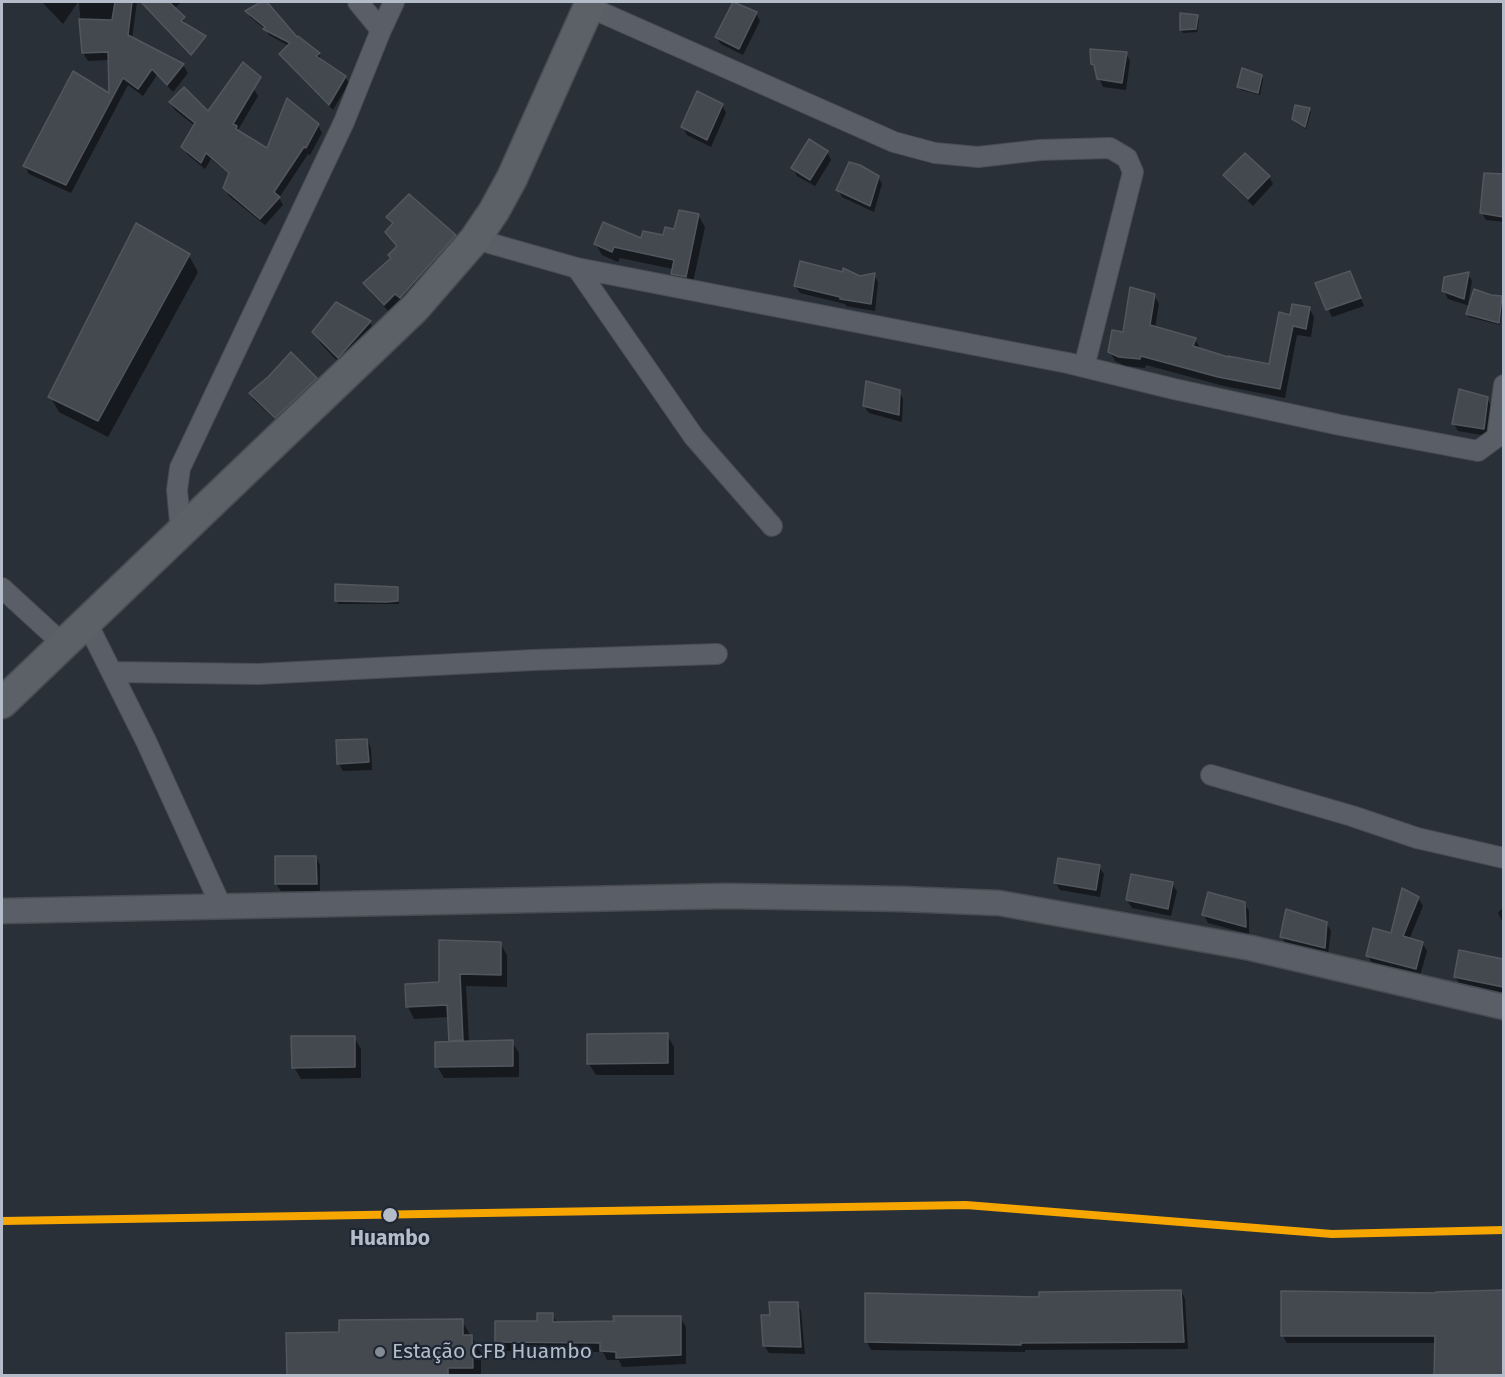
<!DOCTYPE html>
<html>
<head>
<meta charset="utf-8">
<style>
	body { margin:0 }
	#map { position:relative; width:1505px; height:1377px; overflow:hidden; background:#2a3038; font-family:"Fira Sans",sans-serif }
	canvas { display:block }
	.frame { position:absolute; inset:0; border:3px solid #b4bcc9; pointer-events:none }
</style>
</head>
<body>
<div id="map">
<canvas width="1505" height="1377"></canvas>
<div class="frame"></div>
</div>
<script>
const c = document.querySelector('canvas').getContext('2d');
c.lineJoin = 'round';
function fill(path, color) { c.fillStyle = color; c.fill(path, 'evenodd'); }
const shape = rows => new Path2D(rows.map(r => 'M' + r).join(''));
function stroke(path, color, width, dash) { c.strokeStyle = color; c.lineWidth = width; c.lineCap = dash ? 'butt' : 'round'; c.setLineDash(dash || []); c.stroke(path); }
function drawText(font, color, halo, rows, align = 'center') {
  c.font = font + ' "Fira Sans",sans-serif'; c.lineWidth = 4.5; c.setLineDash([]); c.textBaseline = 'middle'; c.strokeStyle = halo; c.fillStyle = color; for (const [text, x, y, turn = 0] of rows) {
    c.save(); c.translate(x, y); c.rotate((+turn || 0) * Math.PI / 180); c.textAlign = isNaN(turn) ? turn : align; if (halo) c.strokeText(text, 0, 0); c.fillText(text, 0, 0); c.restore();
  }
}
const shadow = shape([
	[42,2,78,2,63,24],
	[79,2,137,2,132,39,183,65,188,73,173,92,157,75,143,96,128,85,71,193,29,174,25,166,111,96,110,60,88,61,83,53],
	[140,2,181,2,174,9,188,26,176,40],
	[264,2,296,39,298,38,319,54,321,61,345,77,349,83,333,110,284,60,281,54,289,46,269,35,266,30,250,17,247,11],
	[756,14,760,21,743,55,721,44,716,37],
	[1197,17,1199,20,1197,32,1183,33,1181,29],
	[1126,54,1130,61,1126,90,1103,87,1092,63],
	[1261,76,1263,79,1260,95,1241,90,1239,87],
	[253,88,258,96,238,130,240,134,268,150,318,125,322,133,310,155,308,154,279,198,283,205,265,225,229,196,225,188,230,175,211,159,205,169,187,154,183,147,195,126,175,110,170,103,209,113],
	[722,105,726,113,711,147,687,135,683,127],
	[1309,109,1311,112,1306,129,1296,123,1294,119],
	[827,152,831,160,815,186,797,176,793,168],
	[1485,174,1504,175,1504,222,1486,220,1482,213],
	[1225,175,1269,177,1273,184,1253,206,1229,182],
	[878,177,882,184,874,212,842,197,838,190],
	[698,215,705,227,692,287,679,285,673,274,673,269,620,258,618,262,602,255,596,244,642,241,664,237],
	[388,217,454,236,460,246,391,314,371,293,365,283,392,259,398,248,387,232,393,225],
	[136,226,189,256,198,272,108,437,59,412,50,396],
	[1468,274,1472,281,1468,304,1490,297,1501,297,1503,301,1500,325,1469,317,1467,314,1470,306,1448,299,1444,291],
	[874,275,878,282,875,311,846,306,845,304,800,293,795,285],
	[1354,281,1364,306,1332,317,1317,284],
	[1154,295,1159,304,1155,328,1195,339,1200,348,1229,359,1270,366,1292,316,1309,308,1314,317,1311,337,1297,335,1285,398,1224,386,1146,365,1145,368,1125,366,1115,361,1110,352],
	[336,304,370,323,377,334,345,369,321,344,314,332],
	[316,379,319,386,280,424,254,400,250,393],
	[899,391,903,399,902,422,869,413,864,406],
	[1487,398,1491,406,1488,436,1458,431,1454,424],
	[397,588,399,591,399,604,338,604,337,600],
	[367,740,371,748,372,770,343,771,339,764],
	[316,857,320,865,320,891,281,891,276,884],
	[1099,867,1104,874,1100,897,1060,890,1055,882],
	[1172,884,1177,891,1171,916,1132,908,1127,900],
	[1418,898,1423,906,1409,940,1422,943,1427,951,1420,976,1372,963,1368,956,1392,935],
	[1244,903,1249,911,1249,934,1208,923,1204,915],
	[1504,906,1504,925,1498,913],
	[1326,923,1331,931,1328,954,1286,944,1282,937],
	[500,943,507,955,507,987,466,986,469,1042,512,1042,519,1053,519,1077,444,1078,437,1066,452,1043,449,1017,414,1019,408,1007],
	[1460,952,1504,960,1504,993,1460,984,1455,977],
	[667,1035,674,1047,674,1075,596,1075,589,1064],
	[354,1037,361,1049,361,1078,301,1079,294,1067],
	[1181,1291,1185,1299,1188,1349,1025,1350,1025,1352,871,1350,867,1342,1040,1299],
	[1504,1292,1504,1376,1435,1376,1436,1343,1287,1343,1283,1336,1438,1293],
	[797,1303,801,1311,805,1354,769,1353,764,1345,771,1316],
	[552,1315,558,1324,615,1323,680,1317,686,1327,686,1364,622,1367,619,1360,607,1360,603,1352,502,1351,497,1342],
	[462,1321,481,1353,481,1376,288,1376,341,1334]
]);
const building = shape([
	[115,2,132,2,128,35,184,64,167,85,152,69,138,89,123,78,66,185,23,166,73,71,109,93,108,52,82,53,79,19,112,20,115,2],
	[141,2,169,2,185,17,181,21,206,36,191,55,141,2],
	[261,2,267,2,297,37,298,36,320,53,316,56,346,76,329,105,279,54,290,43,263,29,265,27,245,11,261,2],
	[733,2,757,12,739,49,715,37,733,2],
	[1180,13,1198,15,1196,29,1180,30,1180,13],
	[1090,49,1127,52,1122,83,1097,79,1094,65,1091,64,1090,49],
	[243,62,261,77,233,124,237,126,236,129,267,148,287,98,319,124,306,148,304,147,274,192,280,197,260,219,223,188,229,173,206,153,201,163,181,147,195,123,169,102,184,87,208,111,243,62],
	[1242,68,1262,75,1258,93,1237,87,1242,68],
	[697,91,723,104,707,140,681,127,697,91],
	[1295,105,1310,108,1305,127,1292,119,1295,105],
	[809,139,828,151,810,180,791,168,809,139],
	[1245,153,1270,176,1248,199,1223,175,1245,153],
	[849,162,860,165,879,176,870,206,836,190,849,162],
	[1484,173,1503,174,1503,217,1480,213,1484,173],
	[409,194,456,235,400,298,395,294,384,305,363,283,391,258,388,255,397,246,385,232,393,223,386,217,409,194],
	[679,210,699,214,686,277,671,274,674,260,614,247,612,252,594,244,603,222,641,238,643,231,663,235,665,227,674,229,679,210],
	[136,223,190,254,98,421,48,397,136,223],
	[800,261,843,272,843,268,860,276,875,273,871,304,840,299,840,297,794,286,800,261],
	[1350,271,1361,298,1326,310,1315,283,1350,271],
	[1469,272,1464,299,1442,291,1444,277,1469,272],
	[1130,287,1155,294,1150,325,1196,338,1193,346,1228,357,1228,356,1269,364,1279,312,1290,315,1292,304,1310,307,1306,329,1293,326,1280,389,1218,377,1141,356,1140,359,1119,357,1108,352,1112,330,1123,332,1130,287],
	[1474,289,1491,295,1502,296,1499,323,1466,314,1474,289],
	[336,302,371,321,338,358,312,332,336,302],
	[291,352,317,378,275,418,249,393,268,377,291,352],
	[866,381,900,390,899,415,863,406,866,381],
	[1459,389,1488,397,1484,429,1452,424,1459,389],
	[335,584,398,587,398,601,386,602,335,601,335,584],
	[367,739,369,762,337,764,336,740,367,739],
	[275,856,316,856,317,884,275,884,275,856],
	[1058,858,1100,865,1096,890,1054,883,1058,858],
	[1131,874,1173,882,1168,909,1126,900,1131,874],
	[1402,888,1419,897,1403,936,1423,942,1416,969,1366,956,1373,928,1391,933,1402,888],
	[1208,892,1245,902,1246,927,1202,915,1208,892],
	[1286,909,1327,922,1325,948,1280,937,1286,909],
	[439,940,501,942,501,975,460,974,463,1040,449,1041,447,1005,406,1007,405,984,439,982,439,940],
	[1459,950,1503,959,1503,987,1454,977,1459,950],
	[668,1033,668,1063,587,1064,587,1034,668,1033],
	[291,1036,355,1036,355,1067,292,1068,291,1036],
	[513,1040,513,1066,435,1067,435,1042,513,1040],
	[1181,1290,1184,1342,1021,1343,1021,1345,865,1342,865,1293,1039,1297,1039,1292,1181,1290],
	[1503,1290,1503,1376,1434,1376,1435,1336,1281,1336,1281,1291,1436,1293,1436,1292,1503,1290],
	[769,1302,798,1302,801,1347,763,1346,761,1315,770,1315,769,1302],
	[537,1313,553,1313,553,1322,614,1321,613,1316,681,1316,681,1355,616,1358,616,1352,600,1351,600,1343,495,1342,495,1321,537,1321,537,1313],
	[463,1319,463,1335,472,1335,473,1368,448,1368,448,1376,287,1376,286,1333,339,1332,339,1320,463,1319]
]);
const minor = shape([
	[358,2,381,30],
	[589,7,894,142,935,153,978,157,1040,150,1110,148,1127,158,1133,172,1084,367],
	[475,239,577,268,1068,363,1174,389,1340,425,1478,451,1497,437,1504,385],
	[577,268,694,437,772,526],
	[181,533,177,490,180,468,344,122,381,30,394,2],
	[2,588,63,644],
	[86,621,146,741,221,906],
	[113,672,258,674,534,660,717,654],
	[1211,775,1352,816,1417,838,1504,858]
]);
const tertiary = shape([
	[2,911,727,896,902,899,999,903,1251,948,1504,1007]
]);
const primary = shape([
	[2,703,415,308,475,239,494,211,512,178,591,2]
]);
const rail = shape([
	[2,1221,966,1205,1332,1234,1504,1230]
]);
const rail1 = shape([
	[2,1221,966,1205,1332,1234,1504,1230]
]);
const markers = [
	[390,1215,8,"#b4bcc9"],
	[380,1352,6,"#848b96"]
];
const stopNames = [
	["Huambo",390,1239]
];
const poiNames = [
	["Estação CFB Huambo",392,1352]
];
fill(shadow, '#0007');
fill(building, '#444950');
stroke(building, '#52575f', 1.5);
stroke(minor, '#484c53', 22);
stroke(tertiary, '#484c53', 27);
stroke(primary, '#484c55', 33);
stroke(minor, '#5a5e66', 20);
stroke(tertiary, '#5a5e66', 24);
stroke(primary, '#5c6168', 30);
stroke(rail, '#595d64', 4.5, [6, 6]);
stroke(rail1, '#f7a600', 8);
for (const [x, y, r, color] of markers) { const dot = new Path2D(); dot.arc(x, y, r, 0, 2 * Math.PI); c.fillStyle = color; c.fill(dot); stroke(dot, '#1d2633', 2); }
drawText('bold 21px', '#b4bcc9', '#1d2633', stopNames);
drawText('21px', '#b4bcc9', '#1d2633', poiNames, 'left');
</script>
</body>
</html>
